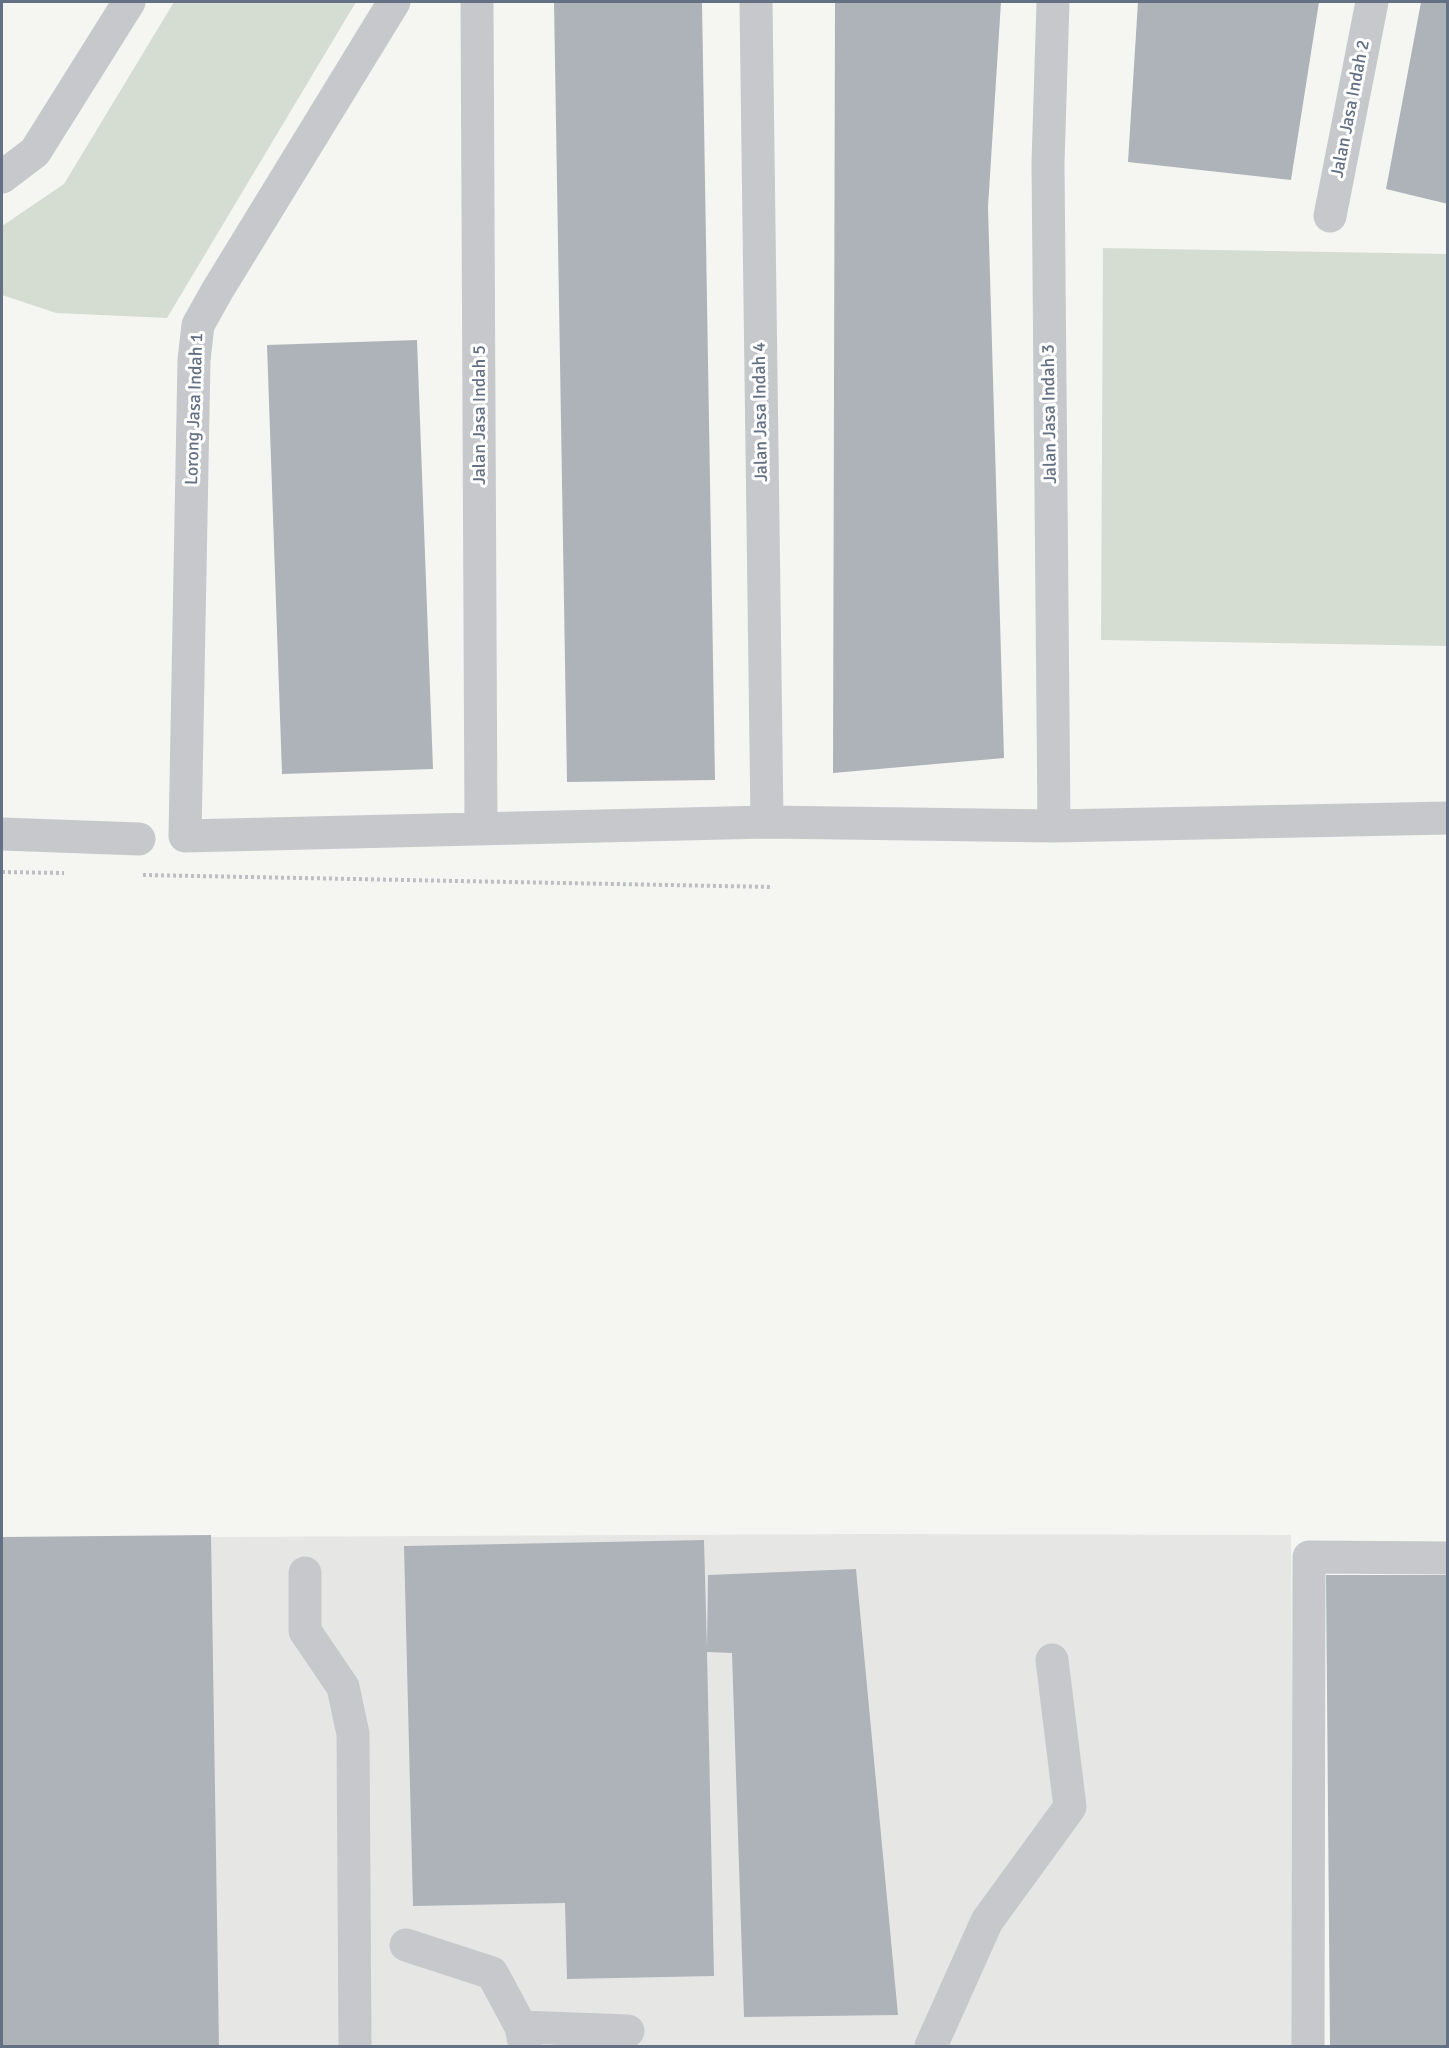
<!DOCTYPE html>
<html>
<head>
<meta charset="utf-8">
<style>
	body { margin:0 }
	#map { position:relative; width:1449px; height:2048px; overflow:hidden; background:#f5f6f2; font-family:Signika,sans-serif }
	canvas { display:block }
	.frame { position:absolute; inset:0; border:3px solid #647083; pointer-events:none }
</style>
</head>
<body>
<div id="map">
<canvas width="1449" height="2048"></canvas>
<div class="frame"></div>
</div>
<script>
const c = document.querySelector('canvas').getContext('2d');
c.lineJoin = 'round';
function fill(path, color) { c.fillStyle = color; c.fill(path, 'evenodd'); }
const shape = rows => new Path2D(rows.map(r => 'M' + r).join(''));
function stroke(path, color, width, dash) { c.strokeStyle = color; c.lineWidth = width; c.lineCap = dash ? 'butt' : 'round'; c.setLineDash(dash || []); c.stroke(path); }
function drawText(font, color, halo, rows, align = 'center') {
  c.font = font + ' Signika,sans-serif'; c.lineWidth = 6; c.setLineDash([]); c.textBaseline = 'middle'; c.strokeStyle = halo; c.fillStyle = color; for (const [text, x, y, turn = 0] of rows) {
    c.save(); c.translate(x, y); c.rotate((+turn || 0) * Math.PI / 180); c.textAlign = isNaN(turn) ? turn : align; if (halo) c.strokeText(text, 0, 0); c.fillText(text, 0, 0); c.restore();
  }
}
const built = shape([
	[864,1534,1291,1535,1294,2046,2,2046,2,1538]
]);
const green = shape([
	[174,2,356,2,167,318,56,313,2,295,2,226,64,184],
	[1103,248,1447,254,1447,646,1101,640]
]);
const building = shape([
	[554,2,702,2,715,780,567,782],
	[835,2,1001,2,988,207,1004,758,833,773],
	[1138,2,1319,2,1291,180,1128,162],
	[1421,2,1448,2,1448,204,1386,189],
	[417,340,433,769,282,774,267,345],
	[211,1535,219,2046,2,2046,2,1537],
	[704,1540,707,1649,708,1575,856,1569,898,2015,744,2017,732,1653,707,1652,714,1976,567,1979,565,1903,413,1906,404,1546],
	[1326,1575,1448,1575,1448,2046,1330,2046]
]);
const path = shape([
	[2,872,64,873],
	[143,875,773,887]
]);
const minor = shape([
	[394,2,217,291,198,325,194,360,185,836,767,822,1054,826,1448,818],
	[477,2,481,828],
	[756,2,767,822],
	[1053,2,1048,163,1054,826],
	[2,177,35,152,129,2],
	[1330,216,1372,2],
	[2,834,139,839],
	[305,1573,305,1631,343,1687,353,1734,355,2046],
	[406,1945,492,1973,521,2027,525,2046],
	[521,2027,628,2031],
	[931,2046,987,1921,1070,1807,1052,1660],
	[1308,2046,1309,1557,1448,1558]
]);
const streetNames = [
	["Jalan Jasa Indah 2",1351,109,-79],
	["Lorong Jasa Indah 1",195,409,-88],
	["Jalan Jasa Indah 4",761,412,-91],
	["Jalan Jasa Indah 3",1050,414,-91],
	["Jalan Jasa Indah 5",480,415,-90]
];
fill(built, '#e6e6e5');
fill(green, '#d5ddd3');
fill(building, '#aeb3ba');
stroke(path, '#bdbec1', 4, [3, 3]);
stroke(minor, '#c6c8cc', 33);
drawText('18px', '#647083', '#fff', streetNames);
</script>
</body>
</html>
